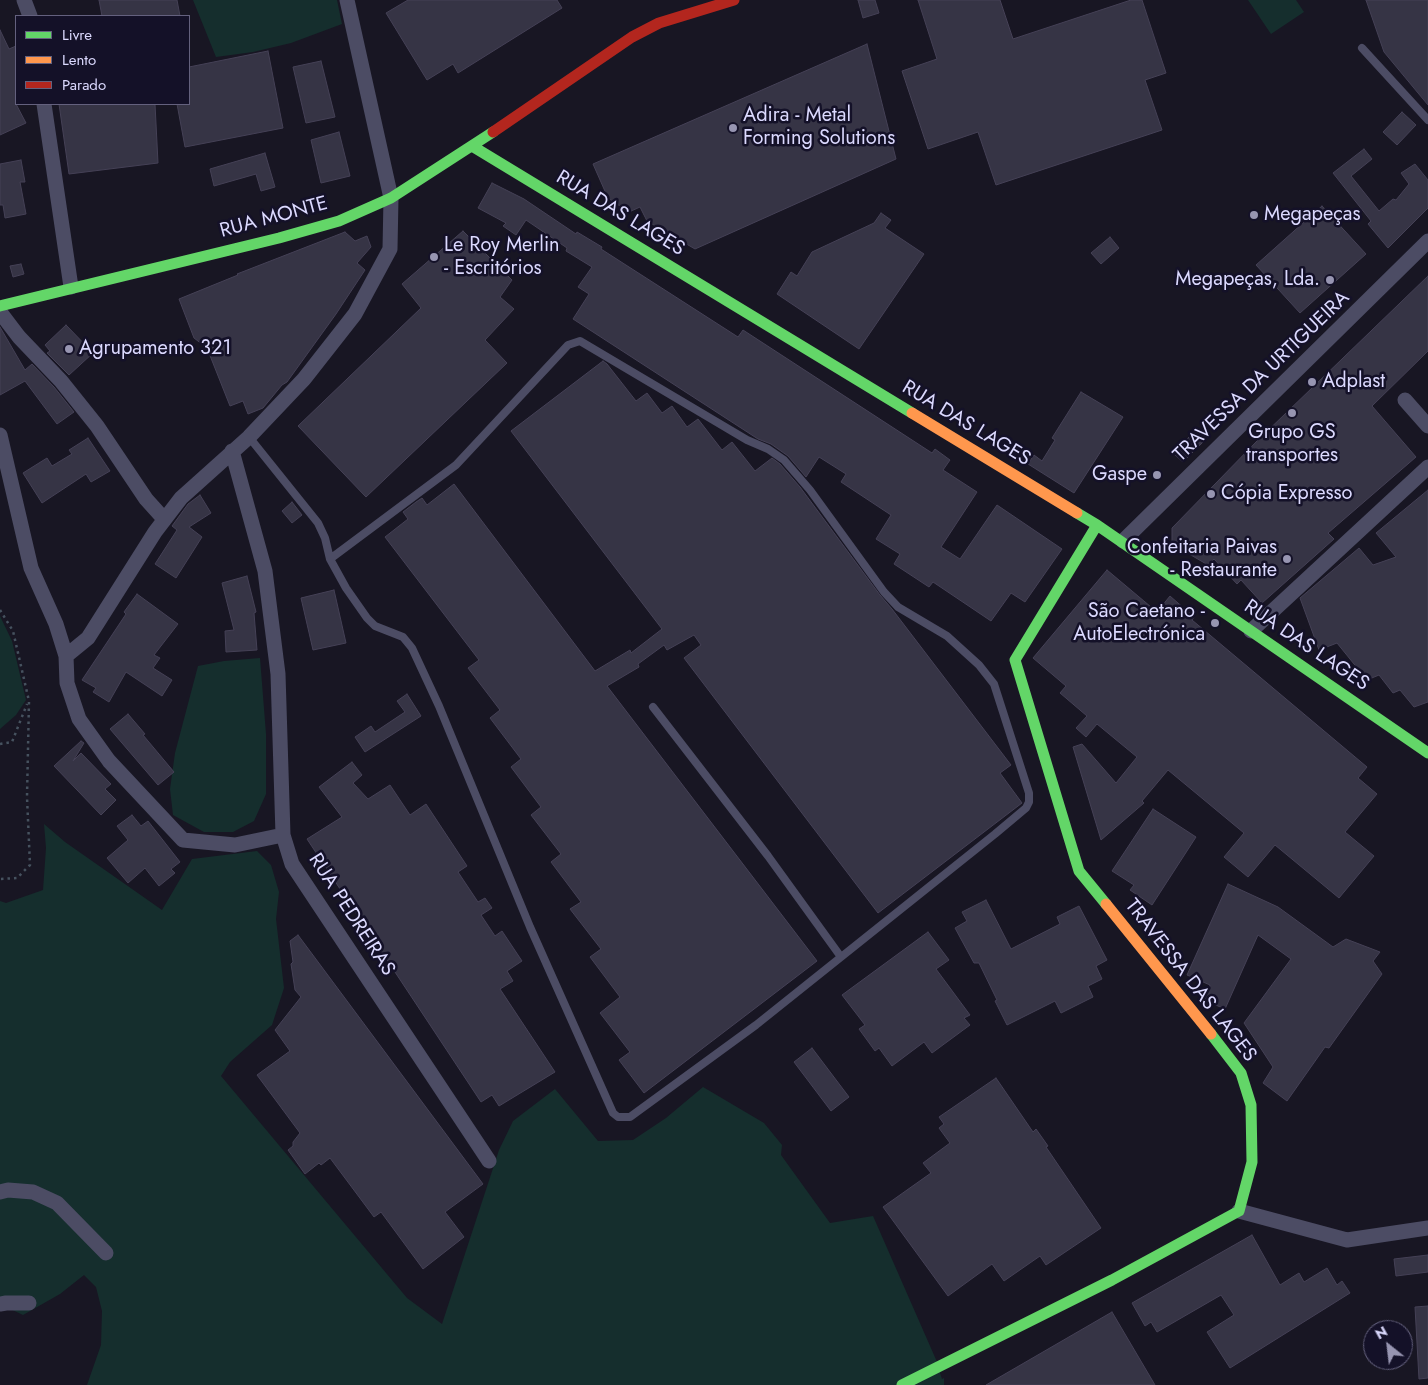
<!DOCTYPE html>
<html>
<head>
<meta charset="utf-8">
<style>
	body { margin:0 }
	#map { position:relative; width:1428px; height:1385px; overflow:hidden; background:#181623; font-family:Jost,sans-serif }
	canvas { display:block }
	.legend { position:absolute; left:15px; top:15px; width:175px; height:90px; box-sizing:border-box; background:#141128; border:1px solid #64617e; margin:0; padding:6px 9px; list-style:none; font-size:15px; color:#dbd9fe }
	.legend li { display:flex; align-items:center; gap:10px; height:25px }
	.legend b { width:25px; border:1px solid #64617e }
	.north { position:absolute; left:1363px; top:1320px; width:50px; height:50px; box-sizing:border-box; background:#141128; border:1px solid #64617e; border-radius:50%; rotate:331deg; font-size:14px; font-weight:700; line-height:20px; text-align:center; color:#dbd9fe }
	.north::after { content:''; display:block; margin:auto; width:18px; height:22px; background:#9795b1; clip-path:polygon(50% 0,100% 100%,50% 72%,0 100%) }
</style>
</head>
<body>
<div id="map">
<canvas width="1428" height="1385"></canvas>
<ul class="legend">
<li><b style="height:6px;background:#63d668"></b>Livre</li>
<li><b style="height:6px;background:#ff974d"></b>Lento</li>
<li><b style="height:6px;background:#b3261e"></b>Parado</li>
</ul>
<div class="north">N</div>
</div>
<script>
const c = document.querySelector('canvas').getContext('2d');
c.lineJoin = 'round';
function fill(path, color) { c.fillStyle = color; c.fill(path, 'evenodd'); }
const shape = rows => new Path2D(rows.map(r => 'M' + r).join(''));
function stroke(path, color, width, dash) { c.strokeStyle = color; c.lineWidth = width; c.lineCap = dash ? 'butt' : 'round'; c.setLineDash(dash || []); c.stroke(path); }
function drawText(font, color, halo, rows, align = 'center') {
  c.font = font + ' Jost,sans-serif'; c.lineWidth = 5; c.setLineDash([]); c.textBaseline = 'middle'; c.strokeStyle = halo; c.fillStyle = color; for (const [text, x, y, turn = 0] of rows) {
    c.save(); c.translate(x, y); c.rotate((+turn || 0) * Math.PI / 180); c.textAlign = isNaN(turn) ? turn : align; if (halo) c.strokeText(text, 0, 0); c.fillText(text, 0, 0); c.restore();
  }
}
const green = shape([
	[193,0,337,0,342,24,291,43,253,52,216,57],
	[1248,0,1296,0,1304,12,1271,34],
	[0,616,12,641,26,700,16,715,0,729],
	[260,658,266,734,266,794,254,821,233,832,204,832,173,815,170,789,175,753,198,666,224,661],
	[44,824,65,842,162,910,192,859,257,851,271,865,279,892,276,919,284,988,272,1025,230,1062,221,1076,407,1298,442,1324,499,1150,513,1121,555,1089,598,1141,633,1140,666,1118,703,1087,764,1123,782,1145,781,1155,830,1223,873,1216,941,1371,940,1373,942,1379,944,1378,944,1385,87,1385,101,1345,102,1311,96,1287,84,1275,60,1294,23,1315,0,1304,0,901,6,903,43,890,46,848]
]);
const building = shape([
	[99,0,177,0,180,16,102,16,99,0],
	[408,0,557,0,562,8,458,73,453,64,427,80,386,13,408,0],
	[858,0,875,0,879,13,863,18,858,0],
	[918,0,1000,0,1013,39,1131,0,1142,0,1166,73,1145,80,1162,130,996,185,978,132,928,149,902,71,937,59,918,0],
	[1366,0,1428,0,1428,105,1384,52,1366,0],
	[0,30,9,49,16,46,16,104,26,123,0,135,0,30],
	[867,44,896,159,695,249,647,221,640,207,629,212,608,198,593,164,867,44],
	[268,51,283,128,185,147,177,104,189,104,189,67,268,51],
	[321,61,335,117,306,123,293,67,321,61],
	[59,104,155,104,158,163,69,174,59,104],
	[1402,112,1416,125,1397,145,1383,132,1402,112],
	[339,132,350,176,321,183,311,140,339,132],
	[1364,149,1372,159,1351,176,1379,211,1393,199,1396,200,1409,184,1401,173,1415,164,1428,180,1428,208,1388,248,1368,224,1371,221,1333,173,1364,149],
	[265,153,275,187,261,191,256,174,214,186,210,169,265,153],
	[21,160,25,182,20,182,26,214,5,218,3,205,0,205,0,164,21,160],
	[492,183,524,199,576,234,577,232,602,247,601,249,738,337,743,330,932,453,935,449,950,460,943,470,977,492,941,547,960,559,997,505,1062,549,1025,602,1011,593,991,621,933,582,929,587,894,564,900,554,876,539,891,515,841,482,846,474,819,457,806,477,788,456,771,444,758,439,573,319,589,294,578,287,592,267,566,251,567,248,526,220,516,235,503,226,506,223,478,208,492,183],
	[1322,206,1366,254,1300,313,1256,265,1322,206],
	[881,213,891,220,885,228,924,254,859,349,777,294,791,272,797,276,812,252,874,223,881,213],
	[463,231,512,280,500,297,514,309,485,340,507,363,366,497,298,426,421,308,402,284,463,231],
	[345,232,355,241,367,236,371,247,357,263,365,270,336,314,287,382,282,385,263,408,248,414,243,401,230,406,207,348,194,338,179,299,238,275,237,274,345,232],
	[1110,237,1119,248,1101,264,1091,253,1110,237],
	[21,264,24,274,13,277,10,266,21,264],
	[1428,276,1428,351,1372,406,1416,457,1328,533,1334,539,1262,603,1241,580,1237,584,1214,559,1208,565,1172,544,1172,528,1257,441,1428,276],
	[66,325,93,353,69,375,47,353,50,351,45,345,66,325],
	[0,327,25,370,32,364,54,387,74,412,57,424,25,381,0,395,0,327],
	[603,361,607,364,636,401,647,393,662,413,672,406,687,427,698,419,722,450,732,442,755,471,772,458,780,464,800,487,880,595,892,609,1011,765,1000,773,1022,803,878,913,684,658,701,645,694,635,667,650,664,645,638,664,639,667,607,686,817,961,644,1093,619,1060,630,1052,600,1013,620,997,590,957,601,949,570,909,581,902,551,862,561,854,531,815,541,807,511,767,521,759,490,718,500,710,468,668,479,660,385,537,408,519,403,512,416,502,422,498,427,505,454,484,595,671,630,650,631,653,662,629,511,431,603,361],
	[1081,392,1123,417,1074,493,1028,464,1034,455,1042,461,1055,440,1052,438,1081,392],
	[1193,433,1204,441,1183,462,1173,453,1193,433],
	[88,438,110,471,91,482,86,474,42,503,23,473,47,458,52,466,72,454,69,450,88,438],
	[1428,490,1428,702,1414,707,1400,690,1393,693,1379,675,1367,680,1337,643,1319,650,1300,598,1359,548,1373,565,1396,557,1376,533,1428,490],
	[200,495,211,513,189,527,202,537,176,578,155,564,177,530,172,526,188,504,200,495],
	[292,502,302,515,292,523,282,511,292,502],
	[1107,570,1157,612,1170,596,1194,617,1192,620,1367,767,1358,778,1377,794,1345,832,1374,856,1339,898,1275,845,1248,877,1224,857,1244,833,1168,770,1142,801,1144,803,1101,840,1073,747,1082,744,1116,783,1137,757,1097,724,1086,737,1076,728,1087,716,1060,693,1066,686,1033,658,1107,570],
	[247,576,256,612,254,613,257,650,226,652,225,631,234,630,222,583,247,576],
	[334,590,346,643,313,650,301,598,334,590],
	[137,594,178,624,154,655,160,658,153,668,172,680,162,696,126,672,109,702,93,692,96,688,82,680,126,614,124,612,137,594],
	[407,694,421,716,365,752,355,737,371,726,375,732,405,712,397,701,407,694],
	[128,714,145,734,143,735,174,772,158,785,110,729,128,714],
	[81,741,84,743,73,761,81,753,111,784,105,789,116,800,101,815,54,766,81,741],
	[352,762,362,775,353,783,368,799,390,785,410,815,426,804,467,866,458,872,478,902,485,898,492,908,481,915,495,936,502,931,522,961,507,971,513,981,500,989,555,1072,499,1106,492,1095,481,1102,307,839,342,817,319,787,352,762],
	[1153,809,1196,837,1152,905,1130,890,1134,885,1112,871,1153,809],
	[132,815,141,826,148,821,180,862,171,869,175,873,159,886,145,868,128,883,107,858,128,840,117,826,132,815],
	[1228,884,1278,907,1333,947,1346,939,1380,952,1373,961,1382,974,1329,1048,1325,1047,1287,1101,1263,1083,1273,1067,1244,1023,1291,959,1258,935,1225,1009,1204,1000,1210,985,1187,975,1228,884],
	[986,900,1011,949,1060,924,1057,917,1079,906,1107,960,1096,966,1102,979,1088,986,1093,997,1061,1013,1055,1001,1007,1025,995,1001,997,1000,979,963,974,963,955,928,967,921,962,912,986,900],
	[928,932,949,960,936,969,970,1015,964,1018,970,1025,932,1053,924,1042,892,1066,879,1048,875,1051,859,1029,865,1025,842,995,928,932],
	[298,935,483,1184,445,1212,464,1237,423,1269,381,1212,374,1217,330,1158,321,1165,319,1163,305,1174,288,1150,293,1146,293,1142,300,1133,257,1075,290,1051,275,1030,301,997,295,990,291,964,293,962,290,941,298,935],
	[812,1048,849,1097,831,1111,794,1062,812,1048],
	[996,1078,1033,1132,1036,1129,1048,1146,1046,1147,1101,1228,1046,1265,1040,1256,1004,1281,992,1264,948,1296,883,1207,931,1173,923,1163,950,1143,939,1128,944,1124,939,1117,996,1078],
	[1252,1235,1280,1285,1299,1273,1304,1282,1327,1268,1337,1285,1342,1281,1350,1293,1230,1368,1207,1332,1234,1315,1221,1295,1157,1332,1151,1322,1145,1326,1132,1303,1252,1235],
	[1428,1255,1428,1272,1396,1276,1394,1259,1428,1255],
	[1428,1306,1428,1378,1419,1379,1415,1307,1428,1306],
	[1112,1312,1155,1385,986,1385,1112,1312]
]);
const path = shape([
	[0,610,13,631,29,701,27,797,30,865,17,878,0,879],
	[0,744,12,742,27,704]
]);
const lane = shape([
	[1362,48,1428,120],
	[249,437,318,523,325,538,330,559,346,588,367,618,375,626,403,637,412,648,439,706,530,927,613,1113,618,1117,630,1117,756,1025,995,834,1026,808,1029,802,1029,793,994,684,979,665,947,636,898,607,884,592,810,490,784,460,768,449,747,440,580,341,568,345,456,465,330,559],
	[653,707,768,856,841,957]
]);
const street = shape([
	[24,0,30,16],
	[44,104,71,287],
	[0,312,19,337,61,381,97,426,146,499,164,519],
	[1405,400,1428,426],
	[0,435,31,568,56,624,66,656,67,683,79,719,109,761,183,840,235,845,283,835],
	[232,451,265,571,278,674,283,835,292,864,489,1161],
	[1123,541,1428,241],
	[1251,631,1428,467],
	[66,656,88,638,155,532,181,498,249,437,304,379,355,314,390,249,391,198,347,0],
	[0,1192,8,1190,33,1192,57,1203,106,1253],
	[1239,1211,1347,1240,1428,1228],
	[0,1304,6,1303,29,1303]
]);
const fast = shape([
	[472,146,912,413],
	[0,306,279,238,339,221,391,198,493,132],
	[1077,513,1097,525,1428,753],
	[1097,525,1015,660,1079,871,1106,904],
	[902,1385,1112,1280,1239,1211,1252,1162,1251,1105,1241,1073,1211,1034]
]);
const slow = shape([
	[912,413,1077,513],
	[1106,904,1211,1034]
]);
const jam = shape([
	[493,132,632,37,659,23,734,0]
]);
const markers = [
	[733,128,5,"#9795b1"],
	[1254,215,5,"#9795b1"],
	[434,257,5,"#9795b1"],
	[1330,280,5,"#9795b1"],
	[69,349,5,"#9795b1"],
	[1312,382,5,"#9795b1"],
	[1292,413,5,"#9795b1"],
	[1157,475,5,"#9795b1"],
	[1211,494,5,"#9795b1"],
	[1287,559,5,"#9795b1"],
	[1215,623,5,"#9795b1"]
];
const poiNames = [
	["Adira - Metal",743,116],
	["Forming Solutions",743,139],
	["Megapeças",1264,215],
	["Le Roy Merlin",444,246],
	["- Escritórios",444,269],
	["Megapeças, Lda.",1320,280,"right"],
	["Agrupamento 321",79,349],
	["Adplast",1322,382],
	["Grupo GS",1292,433,"center"],
	["transportes",1292,456,"center"],
	["Gaspe",1147,475,"right"],
	["Cópia Expresso",1221,494],
	["Confeitaria Paivas",1277,548,"right"],
	["- Restaurante",1277,571,"right"],
	["São Caetano -",1205,612,"right"],
	["AutoElectrónica",1205,635,"right"]
];
const streetNames = [
	["RUA DAS LAGES",620,214,31],
	["RUA MONTE",274,218,-15],
	["TRAVESSA DA URTIGUEIRA",1262,377,-44],
	["RUA DAS LAGES",966,424,31],
	["RUA DAS LAGES",1306,646,34],
	["RUA PEDREIRAS",351,915,57],
	["TRAVESSA DAS LAGES",1190,981,52]
];
fill(green, '#152e2d');
fill(building, '#363445');
stroke(building, '#454156', 1);
stroke(path, '#46525f', 2.5, [2.5, 4]);
stroke(lane, '#4c4c64', 8);
stroke(street, '#4c4c64', 15);
stroke(fast, '#63d668', 11);
stroke(slow, '#ff974d', 11);
stroke(jam, '#b3261e', 11);
for (const [x, y, r, color] of markers) { const dot = new Path2D(); dot.arc(x, y, r, 0, 2 * Math.PI); c.fillStyle = color; c.fill(dot); stroke(dot, '#141128', 2); }
drawText('20px', '#dbd9fe', '#141128', poiNames, 'left');
drawText('20px', '#dbd9fe', '#141128', streetNames);
</script>
</body>
</html>
